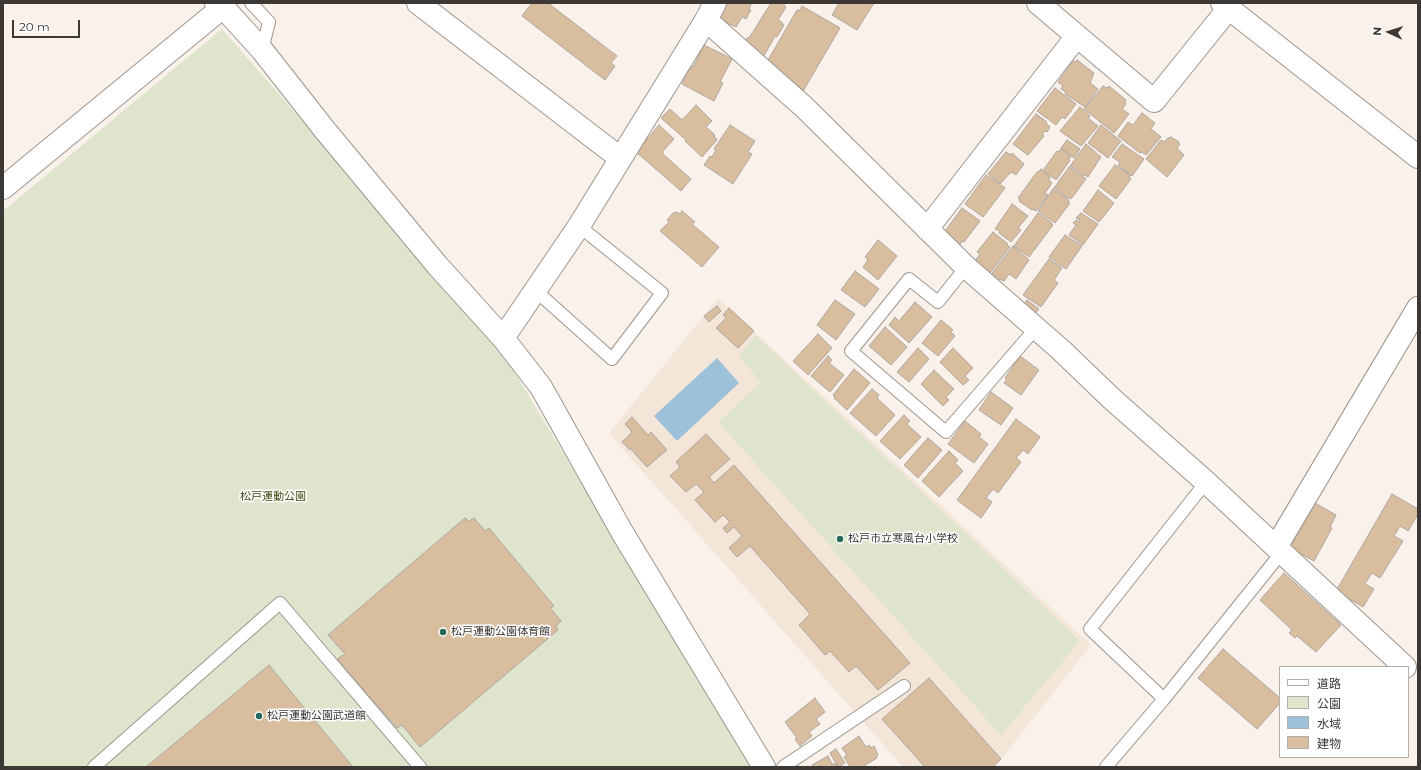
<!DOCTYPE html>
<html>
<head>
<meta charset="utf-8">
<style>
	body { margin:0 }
	#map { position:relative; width:1421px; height:770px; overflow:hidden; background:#f9f1ea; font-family:Montserrat,"Noto Sans JP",sans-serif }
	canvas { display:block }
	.frame { position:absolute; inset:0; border:4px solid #3b3835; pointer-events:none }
	.legend { position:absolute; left:1279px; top:666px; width:130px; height:92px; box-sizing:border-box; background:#fff; border:1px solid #b1afae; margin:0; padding:5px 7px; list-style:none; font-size:12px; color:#3b3835 }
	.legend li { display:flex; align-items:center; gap:8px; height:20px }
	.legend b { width:20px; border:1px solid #b1afae }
	.north { position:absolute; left:1369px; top:12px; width:40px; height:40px; -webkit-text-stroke:3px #fff; paint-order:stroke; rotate:274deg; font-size:11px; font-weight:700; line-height:16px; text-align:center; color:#3b3835 }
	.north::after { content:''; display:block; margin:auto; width:14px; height:18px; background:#3b3835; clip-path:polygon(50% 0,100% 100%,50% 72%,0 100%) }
	.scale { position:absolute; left:12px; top:20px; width:68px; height:18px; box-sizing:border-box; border:2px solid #3b3835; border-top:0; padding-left:5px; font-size:12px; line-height:14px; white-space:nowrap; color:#3b3835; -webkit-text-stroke:3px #fff; paint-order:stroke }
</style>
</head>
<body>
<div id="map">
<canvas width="1421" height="770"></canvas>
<div class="frame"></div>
<ul class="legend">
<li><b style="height:5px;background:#fff"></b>道路</li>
<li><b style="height:11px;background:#dee5cc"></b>公園</li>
<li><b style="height:11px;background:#9dc1d9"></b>水域</li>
<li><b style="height:11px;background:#d9bd9f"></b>建物</li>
</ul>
<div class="north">N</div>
<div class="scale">20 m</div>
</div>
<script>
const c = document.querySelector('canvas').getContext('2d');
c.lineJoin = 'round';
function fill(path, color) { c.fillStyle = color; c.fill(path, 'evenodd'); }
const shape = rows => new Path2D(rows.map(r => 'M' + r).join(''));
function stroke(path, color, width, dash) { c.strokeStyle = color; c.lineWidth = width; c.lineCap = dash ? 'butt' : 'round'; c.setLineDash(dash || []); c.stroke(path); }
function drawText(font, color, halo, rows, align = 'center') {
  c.font = font + ' Montserrat,"Noto Sans JP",sans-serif'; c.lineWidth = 3; c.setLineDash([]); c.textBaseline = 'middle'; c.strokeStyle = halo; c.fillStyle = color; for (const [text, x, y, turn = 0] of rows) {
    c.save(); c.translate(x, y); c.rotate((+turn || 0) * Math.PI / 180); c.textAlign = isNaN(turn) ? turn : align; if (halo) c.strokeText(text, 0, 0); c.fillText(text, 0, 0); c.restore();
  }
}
const built = shape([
	[718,298,1091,645,995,767,903,767,609,433]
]);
const green = shape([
	[222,29,498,345,753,767,3,767,3,211],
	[755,335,1080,641,1001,735,718,422,761,382,739,357]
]);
const water = shape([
	[717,358,739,383,677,441,654,416]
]);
const building = shape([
	[532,3,548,3,617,56,611,63,615,66,605,80,522,16,532,3],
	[725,3,752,3,749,9,751,10,746,19,742,17,736,27,721,20,722,19,718,16,725,3],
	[771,3,785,3,784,6,786,7,778,20,783,23,782,25,784,25,777,37,775,36,764,56,744,43,748,37,749,38,771,3],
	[839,3,874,3,857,30,832,15,839,3],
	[802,6,840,28,802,93,764,67,797,10,799,11,802,6],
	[704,45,732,59,720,82,723,83,714,101,682,84,686,76,681,74,686,64,693,67,704,45],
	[1077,60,1094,73,1090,83,1098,89,1085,107,1065,94,1066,92,1061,89,1063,86,1058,82,1073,61,1075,62,1077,60],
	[1103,86,1107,88,1109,86,1126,100,1125,102,1126,104,1122,109,1129,114,1114,133,1084,109,1103,86],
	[1055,88,1076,104,1065,119,1062,117,1056,125,1037,111,1055,88],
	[696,105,712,121,706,127,715,135,714,136,717,140,702,157,685,141,686,140,661,118,670,109,682,120,696,105],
	[1080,107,1090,116,1088,118,1098,126,1081,146,1060,131,1080,107],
	[1142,113,1155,123,1151,129,1161,137,1146,155,1142,152,1140,153,1118,136,1128,122,1133,125,1142,113],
	[1036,114,1047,122,1046,123,1050,127,1047,132,1045,131,1042,134,1044,136,1028,155,1013,144,1036,114],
	[659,125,674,139,663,151,663,154,691,179,681,191,636,152,659,125],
	[730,125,755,141,748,152,752,154,733,184,704,165,710,156,712,157,716,150,714,149,730,125],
	[1101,125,1121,141,1108,158,1088,143,1101,125],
	[1171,137,1179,142,1178,143,1180,144,1177,148,1184,155,1167,177,1146,159,1161,140,1164,142,1168,138,1169,138,1171,137],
	[1067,140,1080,149,1074,158,1061,148,1067,140],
	[1086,144,1101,157,1088,177,1085,175,1084,176,1070,166,1086,144],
	[1122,144,1144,159,1132,176,1118,165,1120,162,1112,157,1122,144],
	[1061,149,1071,157,1068,159,1070,160,1057,179,1055,179,1044,171,1044,169,1057,151,1058,152,1061,149],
	[1006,152,1011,155,1012,153,1024,164,1016,175,1011,172,1000,184,988,174,1006,152],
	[1115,165,1130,175,1129,177,1131,179,1116,199,1099,186,1115,165],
	[1069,167,1086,179,1071,199,1068,197,1068,198,1054,188,1069,167],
	[1041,169,1050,177,1049,180,1052,183,1045,193,1048,195,1036,211,1033,209,1032,210,1019,201,1020,199,1018,198,1037,172,1038,172,1041,169],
	[986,175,1005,188,983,217,965,204,986,175],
	[1053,189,1069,200,1068,202,1070,203,1055,223,1038,211,1053,189],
	[1098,190,1114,203,1099,222,1083,211,1098,190],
	[1012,204,1028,216,1018,228,1021,230,1011,242,999,233,1000,231,995,229,1012,204],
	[962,208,980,221,964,242,962,241,959,246,943,234,962,208],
	[682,211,695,222,692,224,719,247,702,267,660,231,669,222,667,220,674,212,676,213,677,212,680,214,682,211],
	[1038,213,1052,223,1051,224,1053,225,1029,257,1014,246,1038,213],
	[1081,213,1098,224,1083,245,1069,235,1076,225,1073,223,1076,220,1079,222,1080,220,1076,218,1081,213],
	[993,232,1008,244,1007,245,1010,247,990,273,974,262,980,254,977,252,993,232],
	[1065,235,1082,246,1066,269,1049,257,1065,235],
	[878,240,897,256,878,280,863,267,868,260,865,257,878,240],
	[1013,246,1029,260,1016,279,1009,274,1004,281,999,279,997,282,989,277,1013,246],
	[1049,259,1062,268,1054,280,1058,283,1041,307,1023,295,1049,259],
	[855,271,879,289,865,307,841,290,855,271],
	[835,300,855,314,836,340,817,325,835,300],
	[1027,300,1039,309,1033,316,1022,307,1027,300],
	[915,302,932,317,909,343,889,325,895,317,899,321,915,302],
	[717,306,721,311,709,322,704,316,717,306],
	[729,308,754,331,738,348,716,328,726,318,723,315,729,308],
	[941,320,953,330,951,332,955,336,938,356,922,343,941,320],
	[885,327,907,347,891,365,869,346,885,327],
	[818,334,832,348,808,375,793,361,818,334],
	[918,348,929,359,909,382,897,372,918,348],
	[953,348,973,368,965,376,969,380,963,385,940,362,953,348],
	[828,356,832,360,829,363,844,375,830,392,811,376,828,356],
	[1020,356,1039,370,1021,395,1004,383,1007,379,1005,378,1020,356],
	[854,369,870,383,847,410,834,398,835,397,833,395,854,369],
	[934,370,954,389,946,397,949,400,943,406,921,384,934,370],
	[872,389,879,395,877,398,895,415,876,436,850,413,872,389],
	[991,392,1013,408,1001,425,979,410,991,392],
	[904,415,910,421,907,424,921,437,900,459,880,441,904,415],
	[632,417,648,435,651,432,667,450,647,467,631,449,630,450,622,442,632,432,625,424,632,417],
	[1016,419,1040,437,1028,454,1023,450,1016,458,1021,462,998,493,993,489,986,498,992,502,981,518,957,500,1016,419],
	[965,421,981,434,979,437,988,444,974,463,948,444,965,421],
	[706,434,730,459,709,477,714,483,734,465,910,663,878,690,856,666,849,672,830,651,825,655,799,625,810,614,750,546,737,557,729,548,742,536,734,527,727,533,723,528,730,522,723,515,715,522,695,500,704,492,696,484,686,492,670,476,680,467,676,462,706,434],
	[928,438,942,450,918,478,904,465,928,438],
	[949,451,958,460,955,463,963,471,939,497,922,481,949,451],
	[1392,494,1418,509,1418,514,1408,531,1400,526,1394,536,1403,541,1380,578,1372,573,1365,584,1374,589,1363,607,1336,591,1392,494],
	[1315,503,1336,515,1330,527,1332,528,1314,561,1290,548,1315,503],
	[465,518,469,521,474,518,485,531,489,528,554,606,550,608,561,621,556,626,558,630,420,747,402,725,397,728,337,659,345,654,328,635,465,518],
	[1284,573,1341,625,1316,652,1297,636,1295,638,1289,633,1292,630,1260,600,1284,573],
	[1223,649,1280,698,1280,703,1257,729,1198,678,1223,649],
	[269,665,353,767,146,767,269,665],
	[929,678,1001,759,992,767,925,767,882,719,929,678],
	[815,698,825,712,816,719,820,724,809,732,812,736,800,746,795,739,797,738,785,722,815,698],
	[859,736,866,747,869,745,871,748,874,746,878,755,876,756,877,758,862,767,850,767,844,757,847,755,842,748,859,736],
	[836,749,845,763,838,767,830,753,836,749],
	[828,756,832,764,836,764,837,767,813,767,812,765,828,756]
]);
const lane = shape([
	[251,3,269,22,262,50],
	[966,267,938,302,909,279,851,351,946,432,1036,328],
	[535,290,612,359,662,293,579,226],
	[1164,699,1090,629,1206,482],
	[94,767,280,603,420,767],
	[783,767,904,686],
	[1106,767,1164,699,1282,552]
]);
const street = shape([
	[216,3,223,7,262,50,324,129,437,265,503,338,541,387,622,532,764,767],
	[418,3,620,158],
	[1038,3,1154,101,1229,8],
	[1222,3,1418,157],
	[706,20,804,107,966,267,1061,350,1112,399,1206,482,1405,667],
	[3,188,223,7],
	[927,229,1077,36],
	[503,338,579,226,706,20,715,3],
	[1276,547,1418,308]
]);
const markers = [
	[840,539,4,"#276a5b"],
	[443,632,4,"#276a5b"],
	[259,716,4,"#276a5b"]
];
const parkNames = [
	["松戸運動公園",273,497]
];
const poiNames = [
	["松戸市立寒風台小学校",848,539],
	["松戸運動公園体育館",451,632],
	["松戸運動公園武道館",267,716]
];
fill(built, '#f3e6d9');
fill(green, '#dee5cc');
fill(water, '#9dc1d9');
fill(building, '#d9bd9f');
stroke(building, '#aea7a0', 1);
stroke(lane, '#9d968f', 14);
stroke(street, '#9d968f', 24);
stroke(lane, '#fff', 12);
stroke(street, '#fff', 22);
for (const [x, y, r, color] of markers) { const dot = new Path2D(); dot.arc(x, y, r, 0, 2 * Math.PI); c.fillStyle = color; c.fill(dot); stroke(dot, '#fff', 1.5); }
drawText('11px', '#445017', '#fff', parkNames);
drawText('11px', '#3b3835', '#fff', poiNames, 'left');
</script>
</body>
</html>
